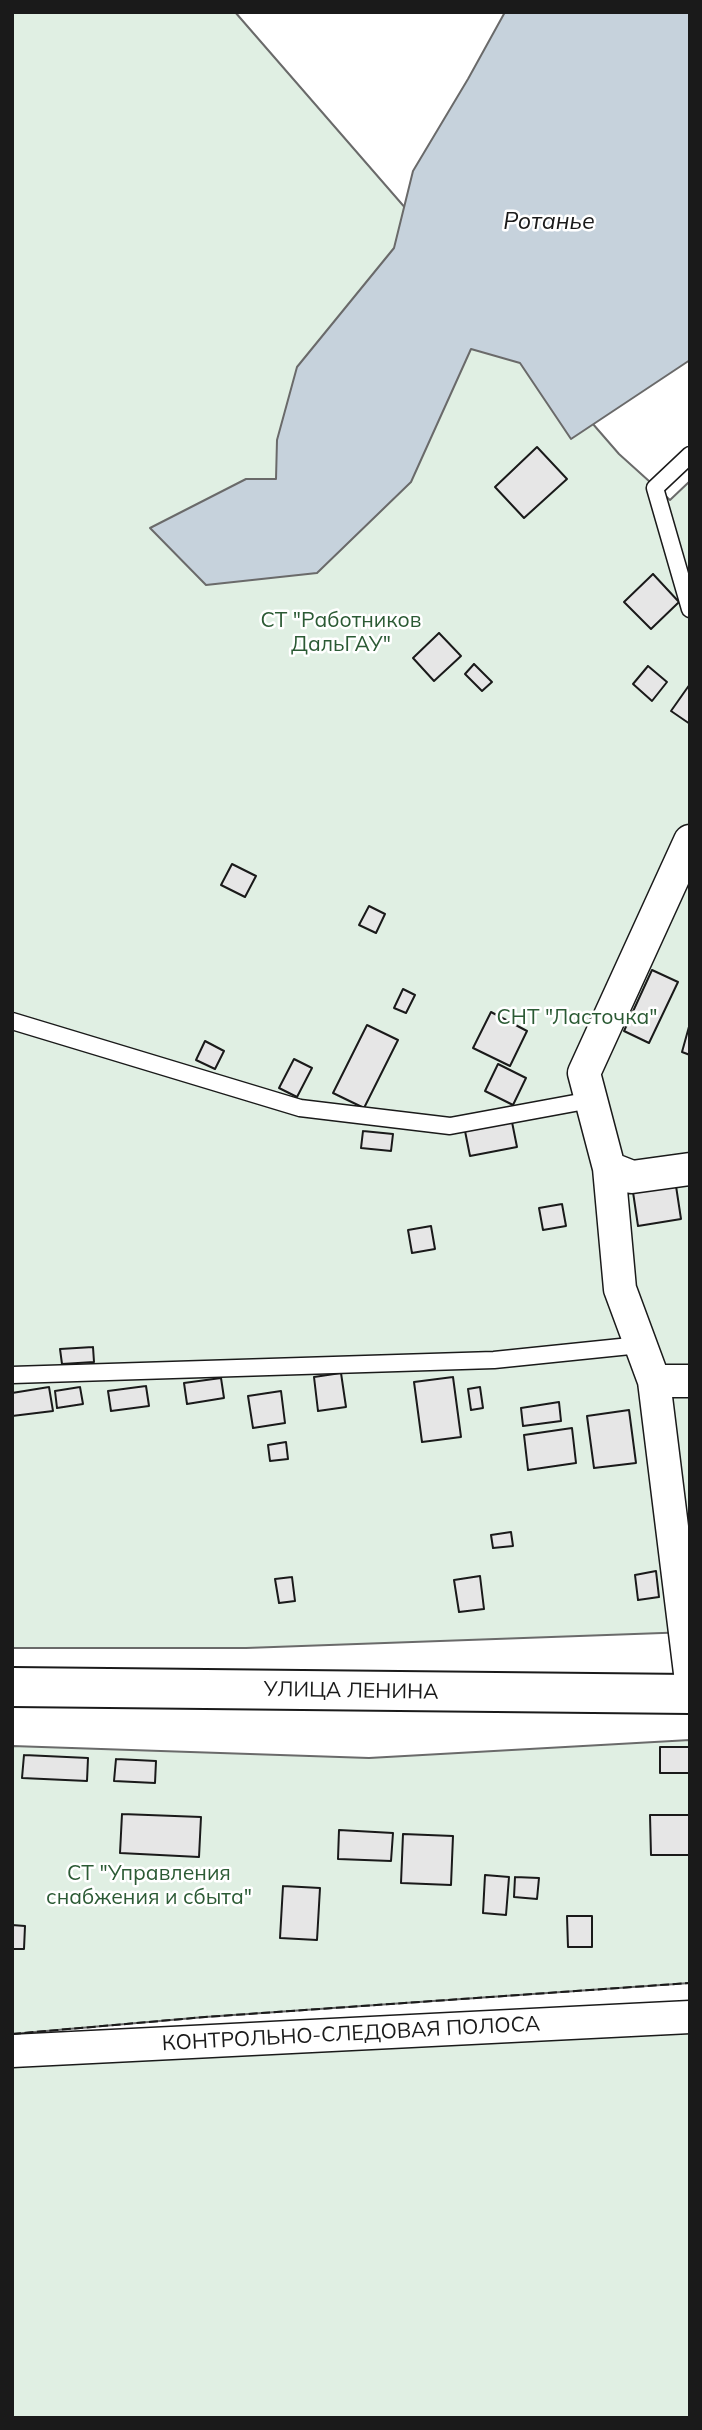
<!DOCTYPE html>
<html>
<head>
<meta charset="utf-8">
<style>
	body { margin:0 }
	#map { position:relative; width:702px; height:2430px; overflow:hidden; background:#fff; font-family:Mulish,sans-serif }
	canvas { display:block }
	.frame { position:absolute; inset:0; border:14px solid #1a1a1a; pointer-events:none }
</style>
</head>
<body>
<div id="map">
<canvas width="702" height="2430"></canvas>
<div class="frame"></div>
</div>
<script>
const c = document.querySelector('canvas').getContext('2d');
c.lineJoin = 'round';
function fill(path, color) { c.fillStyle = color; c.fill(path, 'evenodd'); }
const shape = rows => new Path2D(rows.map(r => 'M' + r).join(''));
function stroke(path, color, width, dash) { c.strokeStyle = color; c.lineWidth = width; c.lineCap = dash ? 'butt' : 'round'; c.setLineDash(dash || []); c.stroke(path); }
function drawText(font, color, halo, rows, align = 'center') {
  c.font = font + ' Mulish,sans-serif'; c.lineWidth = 5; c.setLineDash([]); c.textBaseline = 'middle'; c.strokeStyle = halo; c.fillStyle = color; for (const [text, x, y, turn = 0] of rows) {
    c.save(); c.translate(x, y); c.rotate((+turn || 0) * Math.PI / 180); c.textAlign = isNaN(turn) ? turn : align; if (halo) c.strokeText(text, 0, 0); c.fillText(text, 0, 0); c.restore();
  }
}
const green = shape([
	[12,12,235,12,619,454,670,500,690,481,690,1632,246,1648,12,1648,12,12],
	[690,1740,690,1983,205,2017,12,2034,12,1746,369,1758,690,1740],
	[690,2025,690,2418,12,2418,12,2060,690,2025]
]);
const water = shape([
	[505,12,690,12,690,360,571,439,520,363,471,349,411,482,317,573,206,585,150,528,246,479,276,479,277,440,297,367,394,248,413,171,468,79,505,12]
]);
const building = shape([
	[537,447,567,479,524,518,495,487,537,447],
	[653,574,679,602,651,629,624,602,653,574],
	[439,633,461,656,434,681,413,658,439,633],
	[474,664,492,682,482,691,465,674,474,664],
	[648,666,667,682,652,701,633,684,648,666],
	[690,684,690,724,671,711,690,684],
	[232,864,256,876,245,897,221,885,232,864],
	[369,906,385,914,376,933,359,925,369,906],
	[652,970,678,982,649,1043,624,1031,652,970],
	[403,989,415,995,406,1013,394,1008,403,989],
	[491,1012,527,1031,510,1066,473,1048,491,1012],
	[690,1023,690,1055,682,1052,690,1023],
	[367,1025,398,1040,364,1108,333,1093,367,1025],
	[205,1041,224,1051,215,1069,196,1060,205,1041],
	[294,1059,312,1068,297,1097,279,1088,294,1059],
	[498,1064,526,1078,513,1105,485,1091,498,1064],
	[512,1122,517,1147,470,1156,465,1131,512,1122],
	[363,1131,393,1134,391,1151,361,1148,363,1131],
	[676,1186,681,1219,638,1226,633,1192,676,1186],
	[562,1204,566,1226,543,1230,539,1208,562,1204],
	[431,1226,435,1249,412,1253,408,1230,431,1226],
	[93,1347,94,1362,62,1364,60,1349,93,1347],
	[341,1373,346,1407,318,1411,314,1377,341,1373],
	[453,1377,461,1437,422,1442,414,1382,453,1377],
	[221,1378,224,1398,187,1404,184,1383,221,1378],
	[146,1386,149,1406,111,1411,108,1391,146,1386],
	[49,1387,53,1411,12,1416,12,1393,49,1387],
	[80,1387,83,1404,57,1408,55,1391,80,1387],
	[480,1387,483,1408,471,1410,468,1389,480,1387],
	[281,1391,285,1423,253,1428,248,1396,281,1391],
	[559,1402,561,1421,523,1426,521,1408,559,1402],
	[629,1410,636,1463,594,1468,587,1416,629,1410],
	[572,1428,576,1463,528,1470,524,1435,572,1428],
	[286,1442,288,1459,270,1461,268,1445,286,1442],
	[511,1532,513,1546,493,1548,491,1535,511,1532],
	[656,1571,659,1597,638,1600,635,1575,656,1571],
	[480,1576,484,1609,459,1612,454,1580,480,1576],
	[292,1577,295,1601,279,1603,275,1579,292,1577],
	[660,1747,690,1747,690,1773,660,1773,660,1747],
	[24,1755,88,1758,87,1781,22,1778,24,1755],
	[116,1759,156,1761,155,1783,114,1781,116,1759],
	[122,1814,201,1817,199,1857,120,1853,122,1814],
	[650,1815,690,1815,690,1855,651,1855,650,1815],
	[339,1830,393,1833,391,1861,338,1859,339,1830],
	[403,1834,453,1836,451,1885,401,1883,403,1834],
	[485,1875,509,1877,506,1915,483,1913,485,1875],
	[515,1877,539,1878,537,1899,514,1897,515,1877],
	[283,1886,320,1888,317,1940,280,1938,283,1886],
	[567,1916,592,1916,592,1947,568,1947,567,1916],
	[12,1925,25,1926,24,1949,12,1949,12,1925]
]);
const lane = shape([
	[690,455,655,488,690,609],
	[12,1021,300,1108,450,1126,591,1100],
	[12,1375,494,1360,640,1345]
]);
const street = shape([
	[690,841,584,1073,609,1168,620,1289,654,1381,690,1673],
	[609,1168,632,1177,690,1169],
	[654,1381,690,1381],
	[12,2051,690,2017]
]);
const secondary = shape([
	[12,1687,690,1694]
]);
const fence = shape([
	[12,2034,205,2017,690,1983]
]);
const parkNames = [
	["СТ \"Работников",341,621],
	["ДальГАУ\"",341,645],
	["СНТ \"Ласточка\"",577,1018],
	["СТ \"Управления",149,1874],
	["снабжения и сбыта\"",149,1898]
];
const streetNames = [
	["УЛИЦА ЛЕНИНА",351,1691,1],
	["КОНТРОЛЬНО-СЛЕДОВАЯ ПОЛОСА",351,2034,-3]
];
const waterNames = [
	["Ротанье",549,222]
];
fill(green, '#e0efe3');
stroke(green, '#6a6a6a', 2);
fill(water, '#c6d2dc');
stroke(water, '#6a6a6a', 2);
fill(building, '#e6e6e6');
stroke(building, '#1a1a1a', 2);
stroke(lane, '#1a1a1a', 19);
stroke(street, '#1a1a1a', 35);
stroke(secondary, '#1a1a1a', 42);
stroke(lane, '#fff', 16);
stroke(street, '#fff', 32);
stroke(secondary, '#fff', 38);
stroke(fence, '#1a1a1a', 2, [9, 3.5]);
drawText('21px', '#2b5a34', '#fff', parkNames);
drawText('21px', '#1a1a1a', '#fff', streetNames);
drawText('italic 23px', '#1a1a1a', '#fff', waterNames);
</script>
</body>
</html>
